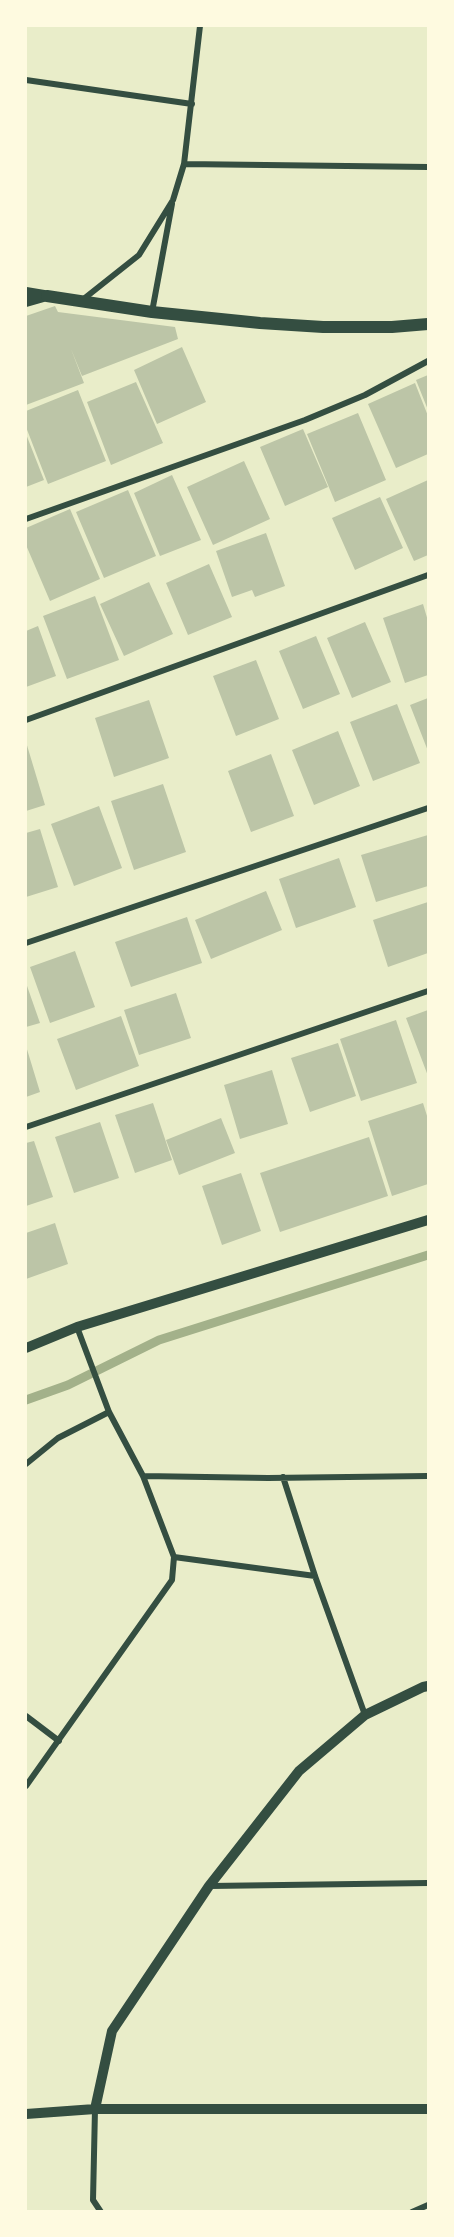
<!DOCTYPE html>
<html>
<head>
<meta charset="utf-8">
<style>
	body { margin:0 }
	#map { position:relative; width:454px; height:2237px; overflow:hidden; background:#e9edc9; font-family:"Roboto Condensed",sans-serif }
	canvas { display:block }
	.frame { position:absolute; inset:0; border:27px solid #fefae0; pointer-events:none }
</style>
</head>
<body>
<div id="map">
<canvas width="454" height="2237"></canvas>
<div class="frame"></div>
</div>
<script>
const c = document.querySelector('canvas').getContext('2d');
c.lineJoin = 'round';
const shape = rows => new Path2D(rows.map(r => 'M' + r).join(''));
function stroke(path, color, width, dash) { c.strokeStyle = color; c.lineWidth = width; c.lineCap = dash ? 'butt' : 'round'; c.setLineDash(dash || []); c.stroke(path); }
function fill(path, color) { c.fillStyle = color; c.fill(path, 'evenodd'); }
const stream = shape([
	[26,1400,68,1385,159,1340,428,1255]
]);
const building = shape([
	[55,306,58,312,175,327,178,339,82,376,71,349,84,383,26,405,26,316],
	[182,347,206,402,157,424,134,370],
	[428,375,428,410,416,380],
	[136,382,163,443,111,465,87,402],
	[415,383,428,416,428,454,396,468,368,404],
	[78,390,106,461,48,484,26,427,26,411],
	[358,413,386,480,335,502,307,434],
	[303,429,328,487,285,506,260,447],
	[26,434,44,480,26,487],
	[244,461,270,519,213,545,187,487],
	[172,475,201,540,160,556,134,493],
	[428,480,428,555,414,561,386,499],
	[128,490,156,556,104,578,76,512],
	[380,497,403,548,355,570,332,518],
	[70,509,100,579,50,601,26,545,26,528],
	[266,533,285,586,255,597,252,590,232,597,216,551],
	[209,564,232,617,188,635,166,583],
	[149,582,173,634,124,656,100,604],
	[95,596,119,660,67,679,43,616],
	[423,604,428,621,428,675,405,683,383,618],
	[365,622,391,682,352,698,327,638],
	[38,626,56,676,26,687,26,631],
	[316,636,340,694,303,709,279,651],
	[256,660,279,719,236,736,213,676],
	[428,698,428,751,410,705],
	[149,700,169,758,114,777,95,718],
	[397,704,420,763,373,781,350,722],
	[338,731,360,786,314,805,292,750],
	[26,742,45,805,26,811],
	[271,754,294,816,251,832,228,771],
	[163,784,186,852,134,870,111,801],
	[99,806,122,868,74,886,51,824],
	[40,829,58,887,26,897,26,833],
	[428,835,428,886,376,902,361,855],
	[339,858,356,907,296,928,279,879],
	[266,891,282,930,211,959,195,920],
	[428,902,428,953,388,967,373,920],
	[187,917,202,963,131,987,115,942],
	[75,951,95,1007,50,1023,30,967],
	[26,983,40,1023,26,1027],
	[176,993,191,1038,139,1055,124,1010],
	[428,1010,428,1076,406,1018],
	[121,1016,139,1066,76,1090,57,1039],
	[396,1020,417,1083,361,1101,340,1039],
	[338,1043,356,1096,310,1112,291,1058],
	[26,1046,40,1092,26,1097],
	[272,1070,288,1124,240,1139,224,1085],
	[153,1103,172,1160,135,1173,115,1115],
	[423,1103,428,1119,428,1184,392,1196,368,1121],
	[221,1118,235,1153,179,1175,166,1140],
	[100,1122,119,1178,74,1193,55,1137],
	[369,1137,388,1196,280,1232,260,1173],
	[34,1141,53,1197,26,1206,26,1143],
	[241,1173,261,1231,222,1245,202,1186],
	[55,1223,68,1264,26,1279,26,1233]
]);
const minor = shape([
	[26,80,192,104],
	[184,164,428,167],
	[81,301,139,255,173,200,184,164,200,26],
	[152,312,172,204],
	[26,519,305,420,365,395,428,361],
	[26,720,428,575],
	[26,943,428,808],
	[26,1127,428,991],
	[26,1464,58,1438,109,1412],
	[143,1476,268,1478,428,1476],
	[283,1477,315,1576,365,1715],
	[174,1557,315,1576],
	[26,1716,59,1741],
	[26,1786,172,1580,174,1557,143,1476,109,1412,77,1327],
	[210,1886,428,1883],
	[95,2109,93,2200,101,2212],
	[412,2212,428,2205]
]);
const tertiary = shape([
	[26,292,44,295],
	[26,302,47,296],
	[26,1348,77,1327,428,1220],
	[95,2109,112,2031,209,1886,299,1771,365,1715,423,1687,428,1686],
	[26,2114,95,2109,428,2109]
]);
const secondary = shape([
	[47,296,152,312,260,323,323,327,392,327,428,324]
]);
stroke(stream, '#a3b18a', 9);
fill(building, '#bcc5a7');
stroke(minor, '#344e41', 6);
stroke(tertiary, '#344e41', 10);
stroke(secondary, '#344e41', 12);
</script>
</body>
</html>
